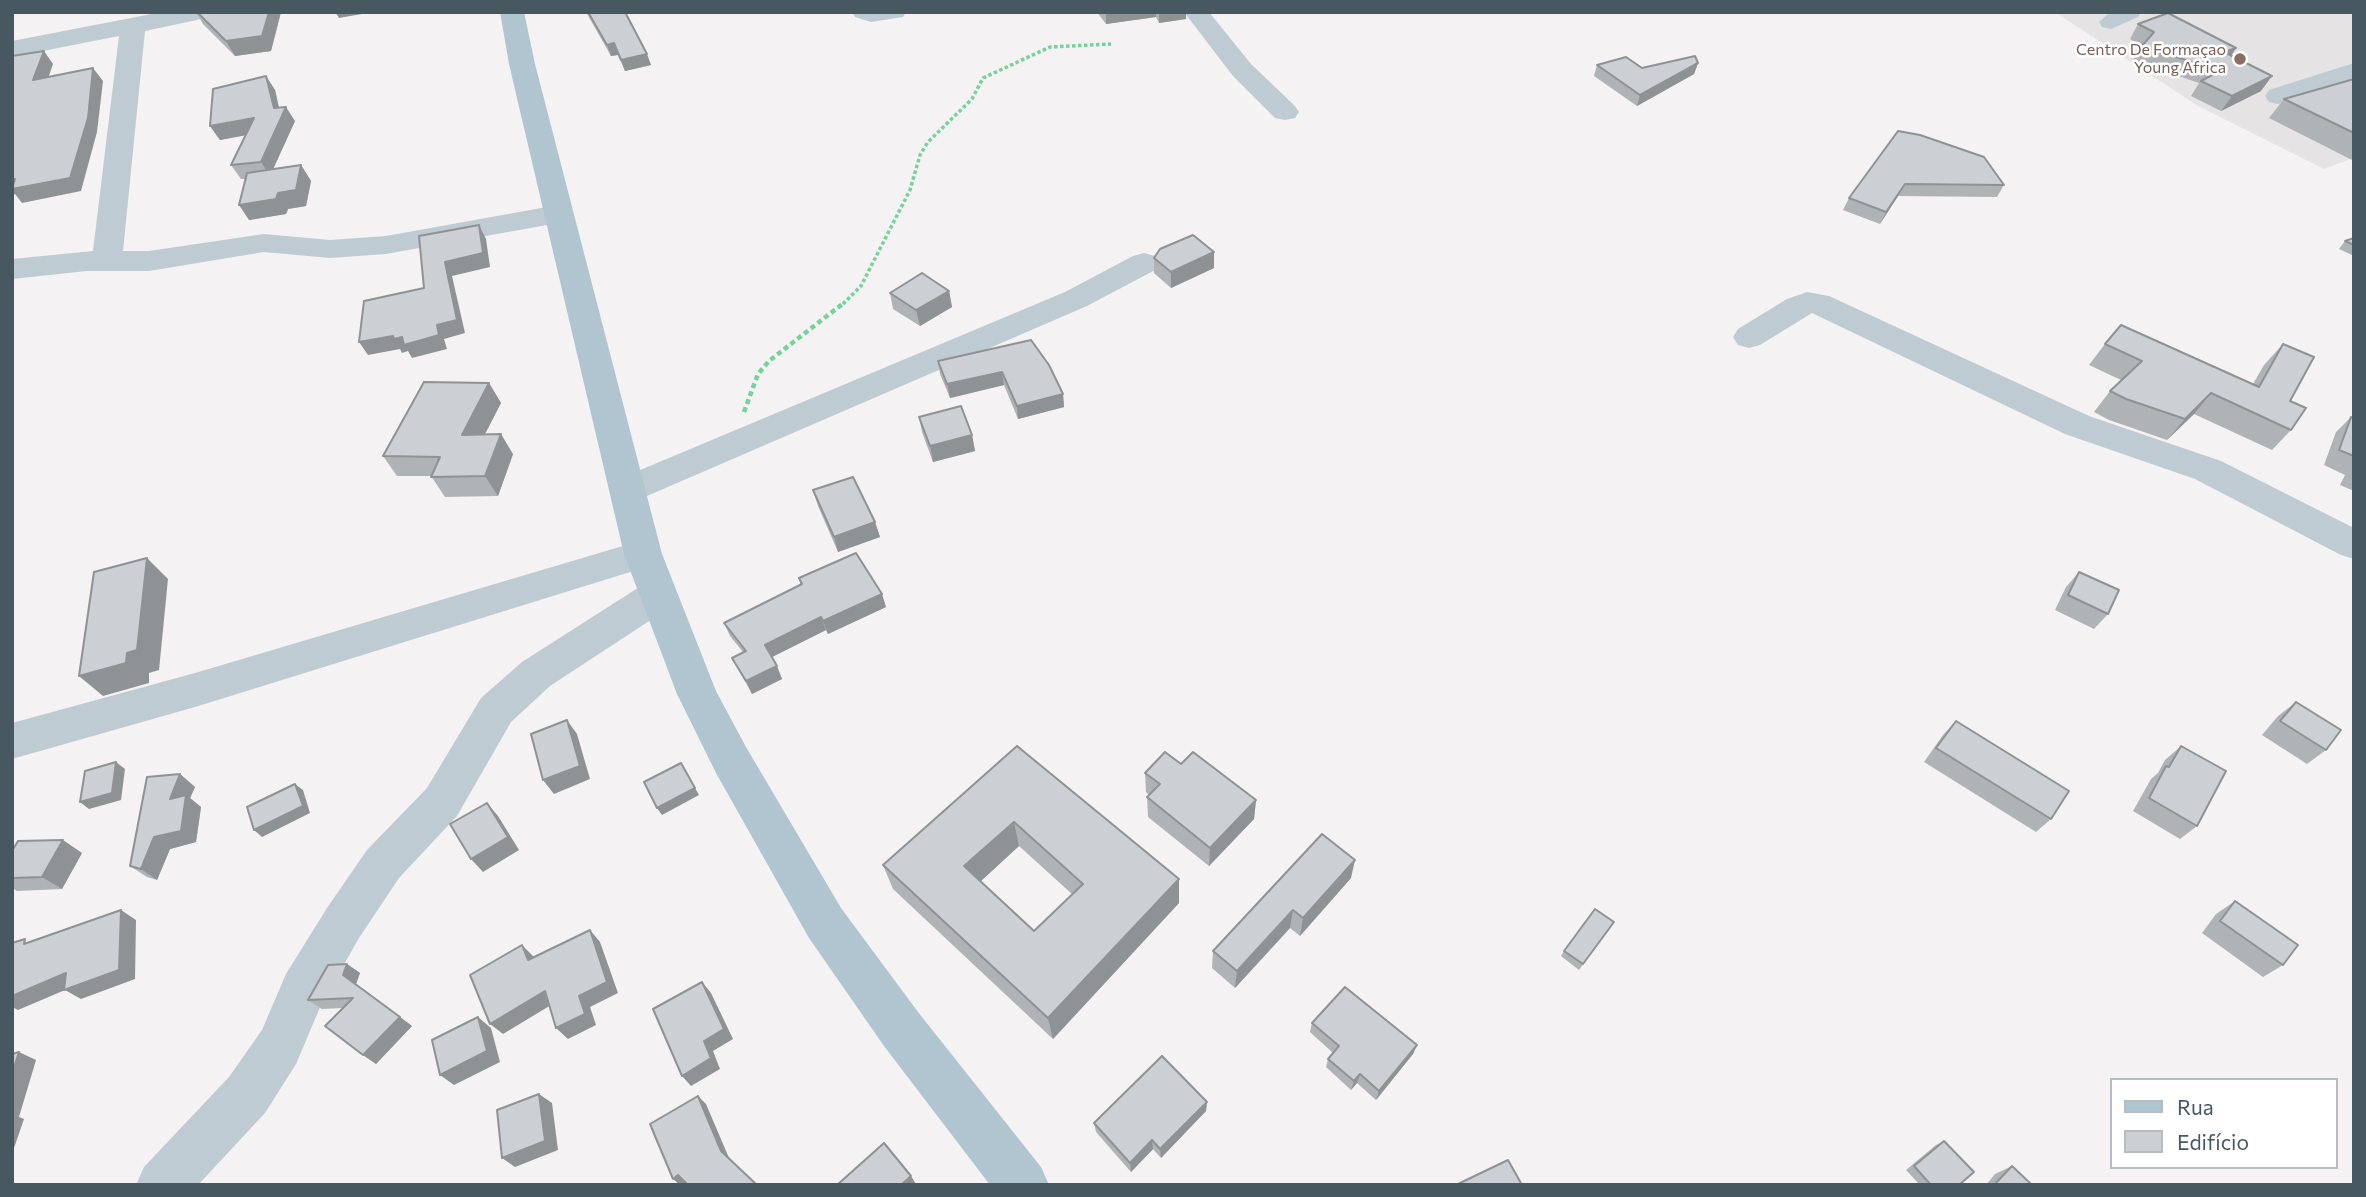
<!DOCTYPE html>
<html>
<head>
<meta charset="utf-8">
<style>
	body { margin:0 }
	#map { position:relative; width:2366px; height:1197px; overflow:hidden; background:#f4f2f2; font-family:Commissioner,sans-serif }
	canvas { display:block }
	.frame { position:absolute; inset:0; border:14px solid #485861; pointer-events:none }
	.legend { position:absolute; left:2110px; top:1078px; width:228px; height:91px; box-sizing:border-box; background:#fff; border:2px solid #b6bcc0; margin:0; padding:9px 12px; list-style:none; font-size:21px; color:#485861 }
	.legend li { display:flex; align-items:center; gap:14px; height:35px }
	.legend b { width:35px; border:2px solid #b6bcc0 }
</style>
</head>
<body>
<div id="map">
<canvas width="2366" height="1197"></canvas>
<div class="frame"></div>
<ul class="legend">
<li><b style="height:9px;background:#b1c5d1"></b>Rua</li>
<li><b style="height:19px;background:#ccd0d4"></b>Edifício</li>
</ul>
</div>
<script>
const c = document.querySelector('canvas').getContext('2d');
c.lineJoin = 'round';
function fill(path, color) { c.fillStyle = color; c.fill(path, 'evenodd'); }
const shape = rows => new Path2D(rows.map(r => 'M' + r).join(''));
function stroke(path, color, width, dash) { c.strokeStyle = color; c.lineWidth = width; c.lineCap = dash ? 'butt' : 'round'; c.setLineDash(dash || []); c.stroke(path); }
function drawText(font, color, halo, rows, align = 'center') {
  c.font = font + ' Commissioner,sans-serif'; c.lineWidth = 5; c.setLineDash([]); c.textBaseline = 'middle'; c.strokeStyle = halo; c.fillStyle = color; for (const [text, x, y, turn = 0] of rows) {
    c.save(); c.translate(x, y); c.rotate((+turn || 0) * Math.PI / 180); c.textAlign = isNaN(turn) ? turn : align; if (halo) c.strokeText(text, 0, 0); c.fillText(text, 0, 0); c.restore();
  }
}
const education = shape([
	[2055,12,2354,12,2354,158,2324,169,2198,106]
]);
const pathFar1 = shape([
	[843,304,861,286,910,190,920,155,928,142,972,99,983,78,1050,47,1111,44]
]);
const path = shape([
	[744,412,758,374,769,361,845,302]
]);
const minor = shape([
	[162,12,214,12,211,17,145,31,123,251,149,251,264,234,330,240,386,236,558,205,568,208,573,214,568,220,558,223,386,254,330,258,264,252,149,271,87,271,12,279,12,259,93,251,119,36,12,57,12,41,162,12],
	[852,12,906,12,903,17,871,22,855,17,852,12],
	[1184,12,1209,12,1251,64,1295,106,1299,112,1295,118,1285,120,1275,118,1233,76,1184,12],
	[2110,12,2141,12,2138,17,2111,29,2102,27,2099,22,2110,12],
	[2354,63,2354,80,2278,104,2269,102,2265,96,2269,90,2354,63],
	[1144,253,1155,256,1159,263,1155,270,1087,306,640,499,627,503,614,499,609,490,614,481,1065,292,1133,256,1144,253],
	[1807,292,1829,296,2089,416,2221,461,2354,528,2354,559,2341,555,2195,479,2065,434,1812,313,1760,345,1749,348,1738,345,1733,337,1738,329,1787,299,1807,292],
	[643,540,656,544,662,554,656,564,195,707,12,759,12,723,195,673,643,540],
	[658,580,672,584,677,595,672,606,550,686,511,722,457,816,399,878,359,938,321,1005,296,1064,265,1113,198,1185,136,1185,144,1167,229,1077,262,1030,286,974,327,908,367,850,427,788,481,698,522,662,644,584,658,580]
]);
const major = shape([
	[500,12,524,12,535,64,662,554,716,691,746,747,841,908,918,1012,1041,1167,1049,1185,990,1185,884,1046,809,938,716,773,677,694,624,554,509,64,500,12]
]);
const wall = shape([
	[196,12,281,12,271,51,235,56,203,24],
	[586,12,625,12,651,65,625,71,618,55,611,56],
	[1097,12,1186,12,1186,19,1159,23,1156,17,1106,24],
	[2138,24,2236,48,2231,56,2261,91,2221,111,2191,96,2199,83,2133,60,2142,46,2130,39],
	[1698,63,1694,74,1637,106,1594,76,1597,65,1642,68],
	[266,76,275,90,279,108,295,121,273,169,301,165,311,181,306,206,288,209,286,214,249,220,245,179,241,179,231,165,245,135,220,140,210,126],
	[2354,79,2354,161,2269,118,2284,99],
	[1920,135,2004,185,1997,197,1898,196,1880,224,1843,210,1849,198],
	[2354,238,2354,256,2339,249,2345,241],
	[1154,258,1214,268,1171,288,1154,273],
	[949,291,952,307,920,326,893,309,890,293],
	[1031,340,1063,394,1064,407,1018,419,1004,385,950,398,940,374,938,361],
	[2105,344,2253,384,2264,365,2283,344,2290,401,2291,430,2272,450,2194,414,2167,440,2109,420,2094,412,2110,391,2121,380,2089,365],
	[489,383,501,403,485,434,513,454,498,496,445,497,431,476,397,476,383,456],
	[919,417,972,435,975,451,933,462,922,432],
	[2351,417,2354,418,2354,491,2340,485,2345,475,2324,465,2336,432],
	[813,490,875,522,880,537,838,552,818,506],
	[2079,572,2108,614,2094,629,2055,610,2066,587],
	[799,578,886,607,828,634,826,630,772,657,782,679,752,694,732,658,743,652,730,636,724,623,801,585],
	[2296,702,2326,750,2307,764,2262,735,2278,716],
	[1956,721,2051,819,2036,832,1924,762,1943,735],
	[1017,746,1179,879,1179,903,1053,1039,893,889,883,865],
	[1019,846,1072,894,1034,931,981,881],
	[2181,746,2197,826,2180,839,2133,811,2151,779,2158,773,2165,760],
	[1145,773,1256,800,1254,819,1209,866,1148,817,1147,797,1149,795,1146,792],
	[180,774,195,787,190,798,201,807,196,842,170,849,157,880,147,877,130,866],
	[82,853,62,889,17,891,12,888,12,878],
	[1351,878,1300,936,1290,928,1235,988,1212,968,1213,951],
	[2235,901,2283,965,2263,977,2202,933,2216,914],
	[1614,922,1579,970,1561,956,1564,951],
	[347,964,360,973,356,984,412,1026,376,1064,363,1055,342,1008,322,1009,308,1000],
	[1312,1023,1417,1045,1413,1054,1376,1100,1357,1083,1351,1090,1326,1067,1328,1059,1333,1053,1310,1032],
	[1207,1102,1206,1111,1161,1158,1153,1149,1131,1172,1096,1132,1094,1123],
	[1944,1141,1959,1185,1920,1185,1906,1170,1936,1145],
	[2012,1166,2032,1185,1986,1185,1995,1174]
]);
const shadedWall = shape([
	[269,12,281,12,271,51,235,56,226,41],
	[335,12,362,12,362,14,339,18],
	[1106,12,1156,12,1156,17,1106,24],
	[1159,12,1186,12,1186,19,1159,23],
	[614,43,618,55,611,56,607,45],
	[2236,48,2226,63,2224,52],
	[44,51,53,64,43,93,33,80],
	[647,54,651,65,625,71,621,60],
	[1698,63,1694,74,1637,106,1640,95],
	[93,68,103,81,97,132,81,191,22,203,15,194,12,195,12,179,15,179],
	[266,76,275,90,281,117,286,107,295,121,270,176,261,162,274,108],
	[2272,76,2261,91,2221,111,2232,96],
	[254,118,263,132,220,140,210,126],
	[301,165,311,181,306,206,288,209,286,214,249,220,239,205],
	[1905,184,1898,196,1880,224,1886,212],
	[479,225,486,239,490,267,452,276,465,333,444,339,447,349,412,358,408,351,402,353,400,349,368,355,359,342,437,325,445,262],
	[1214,252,1214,268,1171,288,1171,272],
	[949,291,952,307,920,326,916,310],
	[1002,372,1004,385,950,398,947,384],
	[489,383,501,403,474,455,462,435],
	[2211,393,2194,414,2167,440,2185,419],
	[1063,394,1064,407,1018,419,1017,406],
	[501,434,513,454,498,496,485,476],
	[972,435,975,451,933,462,930,446],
	[875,522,880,537,838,552,834,537],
	[147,558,168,579,159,670,149,673,149,683,103,696,79,676,127,653],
	[882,594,886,607,828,634,823,621],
	[821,617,826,630,770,658,765,645],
	[777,666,782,679,752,694,746,681],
	[567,720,577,734,590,779,554,794,543,780],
	[116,762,125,769,121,800,89,809,80,802],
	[681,763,699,795,662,815,657,808],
	[180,774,195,787,190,798,201,807,196,842,170,849,157,880,141,869],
	[295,784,303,790,310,813,262,837,254,830],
	[1256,800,1254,819,1209,866,1210,848],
	[487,803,498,816,519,850,483,872,471,859],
	[1014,822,1019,846,971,890,964,866],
	[63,840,82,853,62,889,42,877],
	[1355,860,1351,878,1300,936,1303,918],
	[1179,879,1179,903,1053,1039,1048,1018],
	[121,910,136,920,135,979,81,999,65,990,18,1010,12,1007,12,996,66,973],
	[1293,910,1290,928,1235,988,1237,971],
	[590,930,600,942,618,993,590,1007,596,1025,568,1039,556,1028,579,996],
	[522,945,534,957,540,972,528,960],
	[347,964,360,973,356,984,412,1026,376,1064,363,1055,400,1017,343,975],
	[702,982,711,993,733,1039,713,1051,720,1069,691,1086,682,1076,704,1041],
	[545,991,556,1002,503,1034,490,1024],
	[478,1017,491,1028,500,1062,454,1085,440,1075],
	[1417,1045,1413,1054,1376,1100,1379,1091],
	[19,1052,36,1060,19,1117,24,1119,12,1154,12,1074],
	[1360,1074,1357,1083,1351,1090,1354,1081],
	[539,1094,552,1103,558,1150,515,1167,502,1158],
	[698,1096,706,1104,729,1158,721,1151],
	[1207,1102,1206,1111,1161,1158,1160,1149],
	[1152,1140,1153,1149,1131,1172,1130,1163],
	[678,1175,686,1182,682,1185,680,1185,673,1179],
	[911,1176,916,1184,901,1185]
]);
const building = shape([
	[197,12,269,12,262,36,226,41,197,12],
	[588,12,625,12,647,54,621,60,614,43,607,45,588,12],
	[2168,13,2236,48,2224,52,2272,76,2232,96,2201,81,2220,71,2142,46,2154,32,2138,24,2168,13],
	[44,51,33,80,93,68,88,118,70,178,12,189,15,179,12,179,12,56,44,51],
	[1695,56,1698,63,1640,95,1597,65,1626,57,1642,68,1695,56],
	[266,76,274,108,286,107,261,162,231,165,254,118,210,126,213,89,266,76],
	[2354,79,2354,133,2284,99,2354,79],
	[1898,131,1920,135,1984,157,2004,185,1905,184,1886,212,1849,198,1898,131],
	[301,165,296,190,278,193,276,199,239,205,247,173,301,165],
	[479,225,483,253,445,262,457,320,437,325,439,335,404,345,402,337,394,339,393,336,359,342,364,301,424,288,419,236,479,225],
	[1193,235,1214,252,1171,272,1154,258,1160,249,1193,235],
	[2354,238,2354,245,2345,241,2354,238],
	[922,273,949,291,916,310,890,293,922,273],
	[2121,325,2259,387,2283,344,2314,357,2290,401,2306,408,2291,430,2211,393,2185,419,2126,399,2110,391,2142,361,2105,344,2121,325],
	[1031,340,1049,365,1063,394,1017,406,1002,372,947,384,938,361,1031,340],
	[424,382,489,383,462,435,501,434,485,476,431,477,440,457,383,456,424,382],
	[961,406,972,435,930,446,919,417,961,406],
	[2351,417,2354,418,2354,456,2339,450,2351,417],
	[853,477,875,522,834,537,813,490,853,477],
	[856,553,882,594,823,621,821,617,765,645,777,666,746,681,732,658,746,651,724,623,802,584,799,578,856,553],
	[147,558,137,650,127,653,126,663,79,676,94,572,147,558],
	[2079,572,2119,590,2108,614,2068,595,2079,572],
	[2296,702,2341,730,2326,750,2280,721,2296,702],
	[567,720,580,766,543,780,531,734,567,720],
	[1956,721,2069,791,2051,819,1936,748,1956,721],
	[1017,746,1179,879,1048,1018,883,865,1017,746],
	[1014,822,1083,884,1034,931,964,866,1014,822],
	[2181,746,2226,771,2197,826,2149,798,2166,766,2169,767,2181,746],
	[1165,752,1181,764,1193,752,1256,800,1210,848,1147,797,1160,784,1145,773,1165,752],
	[116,762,112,793,80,802,85,771,116,762],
	[681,763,695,788,657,808,644,782,681,763],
	[180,774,170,799,186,795,181,831,154,837,141,869,130,866,147,777,180,774],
	[295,784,303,806,254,830,247,807,295,784],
	[487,803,508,837,471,859,450,824,487,803],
	[1322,834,1355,860,1303,918,1293,910,1237,971,1213,951,1322,834],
	[63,840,42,877,12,878,12,851,18,841,63,840],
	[2235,901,2298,945,2283,965,2220,921,2235,901],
	[1595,909,1614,922,1583,964,1564,951,1595,909],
	[121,910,119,970,64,990,66,973,12,996,12,943,25,939,24,944,121,910],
	[590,930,607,982,579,996,585,1014,556,1028,545,991,490,1024,470,975,522,945,528,960,590,930],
	[347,964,343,975,400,1017,363,1055,325,1026,353,998,308,1000,328,965,347,964],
	[702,982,724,1029,704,1041,711,1058,682,1076,653,1009,702,982],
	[1345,987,1417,1045,1379,1091,1360,1074,1354,1081,1328,1059,1339,1046,1312,1023,1345,987],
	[478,1017,487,1051,440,1075,432,1040,478,1017],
	[19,1052,12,1074,12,1054,19,1052],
	[1162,1056,1207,1102,1160,1149,1152,1140,1130,1163,1094,1123,1162,1056],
	[539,1094,545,1141,502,1158,497,1110,539,1094],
	[698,1096,721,1151,757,1185,688,1185,678,1175,673,1179,650,1124,698,1096],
	[1944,1141,1974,1172,1959,1185,1931,1185,1914,1166,1944,1141],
	[884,1143,911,1176,901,1185,837,1185,884,1143],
	[1508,1160,1522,1185,1458,1184,1508,1160],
	[2012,1166,2032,1185,1994,1185,2012,1166]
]);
const markers = [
	[2240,59,7,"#8d6e63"]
];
const farEducationnames = [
	["Centro De Formaçao",2226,50],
	["Young Africa",2226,68]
];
fill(education, '#e5e3e4');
stroke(pathFar1, '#76d29b', 3.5, [3.5, 2.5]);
stroke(path, '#76d29b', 4.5, [5, 3.5]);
fill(minor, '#bfcbd2');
fill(major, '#b1c5d1');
fill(wall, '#afb3b6');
fill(shadedWall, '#8f9294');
fill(building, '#ccd0d4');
stroke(building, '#8f9294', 2);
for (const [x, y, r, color] of markers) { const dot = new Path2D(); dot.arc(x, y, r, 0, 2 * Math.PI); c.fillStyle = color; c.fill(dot); stroke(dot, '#fff', 2.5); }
drawText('16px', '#785e54', '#fff', farEducationnames, 'right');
</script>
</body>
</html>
